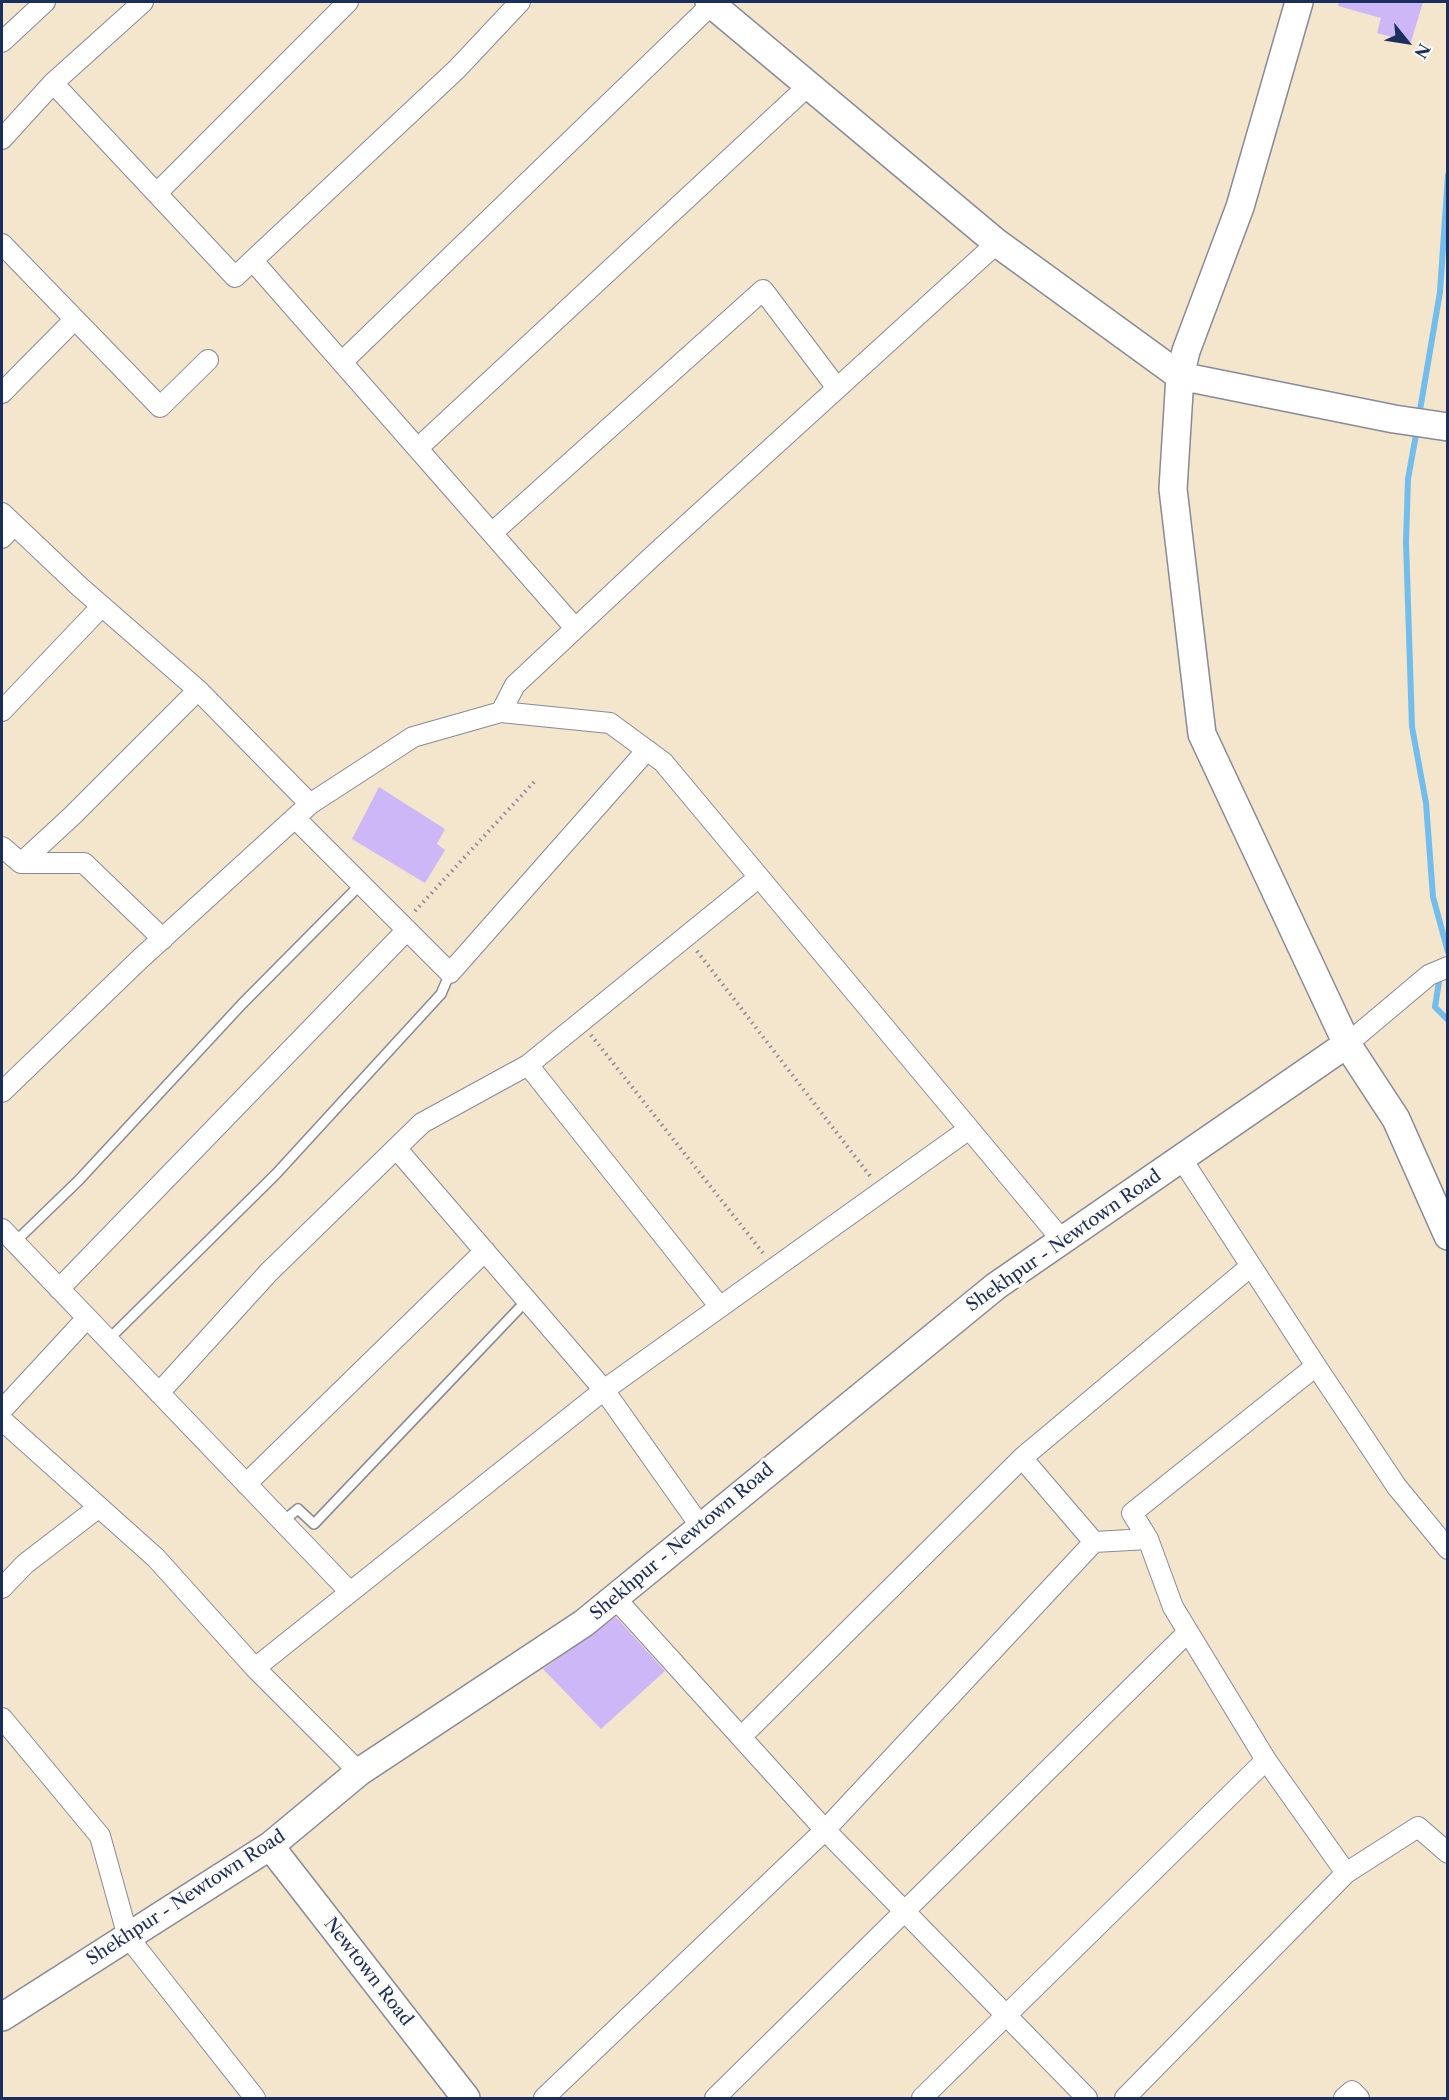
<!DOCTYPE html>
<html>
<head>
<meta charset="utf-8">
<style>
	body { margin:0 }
	#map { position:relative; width:1449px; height:2100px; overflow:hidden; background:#f4e5cd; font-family:"Libre Caslon Text",serif }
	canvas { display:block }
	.frame { position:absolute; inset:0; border:3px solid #1b2f5e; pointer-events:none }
	.north { position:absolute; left:1377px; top:12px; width:60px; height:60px; -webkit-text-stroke:4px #fdfcf7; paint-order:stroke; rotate:120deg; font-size:16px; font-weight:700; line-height:24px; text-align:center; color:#1b2f5e }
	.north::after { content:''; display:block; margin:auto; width:21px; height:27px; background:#1b2f5e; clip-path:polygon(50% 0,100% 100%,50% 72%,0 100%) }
</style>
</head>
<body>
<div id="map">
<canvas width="1449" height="2100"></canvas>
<div class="frame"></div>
<div class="north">N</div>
</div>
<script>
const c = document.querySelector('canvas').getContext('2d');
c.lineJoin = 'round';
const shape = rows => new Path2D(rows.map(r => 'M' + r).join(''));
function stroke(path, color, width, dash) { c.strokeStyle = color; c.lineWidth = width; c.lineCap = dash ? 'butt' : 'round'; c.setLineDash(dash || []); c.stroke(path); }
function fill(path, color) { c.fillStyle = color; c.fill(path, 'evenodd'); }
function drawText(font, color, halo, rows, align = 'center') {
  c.font = font + ' "Libre Caslon Text",serif'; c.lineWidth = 6; c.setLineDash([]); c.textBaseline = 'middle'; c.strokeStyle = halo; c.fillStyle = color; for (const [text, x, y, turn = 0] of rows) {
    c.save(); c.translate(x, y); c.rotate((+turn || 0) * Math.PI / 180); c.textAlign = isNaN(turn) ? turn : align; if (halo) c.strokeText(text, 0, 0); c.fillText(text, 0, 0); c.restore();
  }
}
const stream = shape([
	[1419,416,1440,292,1448,175],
	[1417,429,1408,479,1406,542,1412,727,1426,803,1433,897,1448,952],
	[1440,975,1435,1007,1448,1020]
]);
const building = shape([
	[1339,2,1423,2,1411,42,1377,33,1381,18,1338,6],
	[379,787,445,829,437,844,445,850,425,883,352,839],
	[616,1617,665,1671,601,1729,543,1669]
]);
const path = shape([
	[415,911,534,782],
	[697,951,870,1176],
	[591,1035,763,1253]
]);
const lane = shape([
	[15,1242,79,1180,242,1004,361,884],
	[108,1340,276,1174,441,994,450,973],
	[282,1522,298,1509,314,1524,527,1300]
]);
const street = shape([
	[2,42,45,2],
	[53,83,235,277,457,69,520,2],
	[2,139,53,83,143,2],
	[157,193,348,2],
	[997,243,656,553,515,685,501,712,610,723,663,762,1062,1240],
	[2,244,160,407,208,360],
	[253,261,575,628],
	[342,362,712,4],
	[2,393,75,319],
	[418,448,809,85],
	[2,513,80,587,198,690,310,804],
	[492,533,763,290,837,388],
	[2,538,14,525],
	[2,711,102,606],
	[295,818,450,973,647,750],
	[2,847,21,863,84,863,163,939],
	[21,863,72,816,198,690],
	[1347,1044,1429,975,1448,967],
	[528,1065,720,1307],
	[2,1092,140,959,310,804,413,737,501,712],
	[1181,1158,1316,1366],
	[2,1229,350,1592],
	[59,1289,407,930],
	[159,1393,269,1272,422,1123,528,1065,758,878],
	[2,1410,87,1318],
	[2,1420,99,1507],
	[1022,1458,1251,1266],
	[246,1484,485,1251],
	[701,1527,604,1390,969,1129],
	[1148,1539,1132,1513,1316,1366,1397,1487,1448,1549],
	[2,1588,25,1564,99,1507,156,1558,255,1668],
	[615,1598,825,1830,1087,2098],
	[2,1718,100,1836,128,1937,255,2098],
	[742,1736,1022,1458,1094,1542,1148,1539,1173,1607,1266,1760],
	[359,1772,255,1668,604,1390,396,1148],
	[544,2098,825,1830,1094,1542],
	[715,2098,1188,1632],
	[922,2098,1266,1760,1346,1873],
	[1125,2098,1346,1873,1418,1827,1448,1853],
	[1344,2098,1352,2091,1359,2098]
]);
const secondary = shape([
	[709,2,997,243,1180,376,1394,419,1448,427],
	[1299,2,1240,207,1186,351,1180,376,1173,489,1202,734,1347,1044,1396,1119,1448,1236],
	[270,1846,466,2098],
	[2,2017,270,1846,359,1772,584,1623,996,1286,1347,1044]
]);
const streetNames = [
	["Shekhpur - Newtown Road",1064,1241,-35],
	["Shekhpur - Newtown Road",682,1542,-40],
	["Shekhpur - Newtown Road",186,1898,-33],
	["Newtown Road",368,1972,52]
];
stroke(stream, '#73bdec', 6);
fill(building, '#ceb7f6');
stroke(lane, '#888a96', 12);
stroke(street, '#888a96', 22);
stroke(secondary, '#888a96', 30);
stroke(path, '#888a96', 4, [1.5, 4.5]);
stroke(lane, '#fff', 9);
stroke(street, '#fff', 20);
stroke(secondary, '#fff', 27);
drawText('18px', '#1b2f5e', '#fdfcf7', streetNames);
</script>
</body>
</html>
